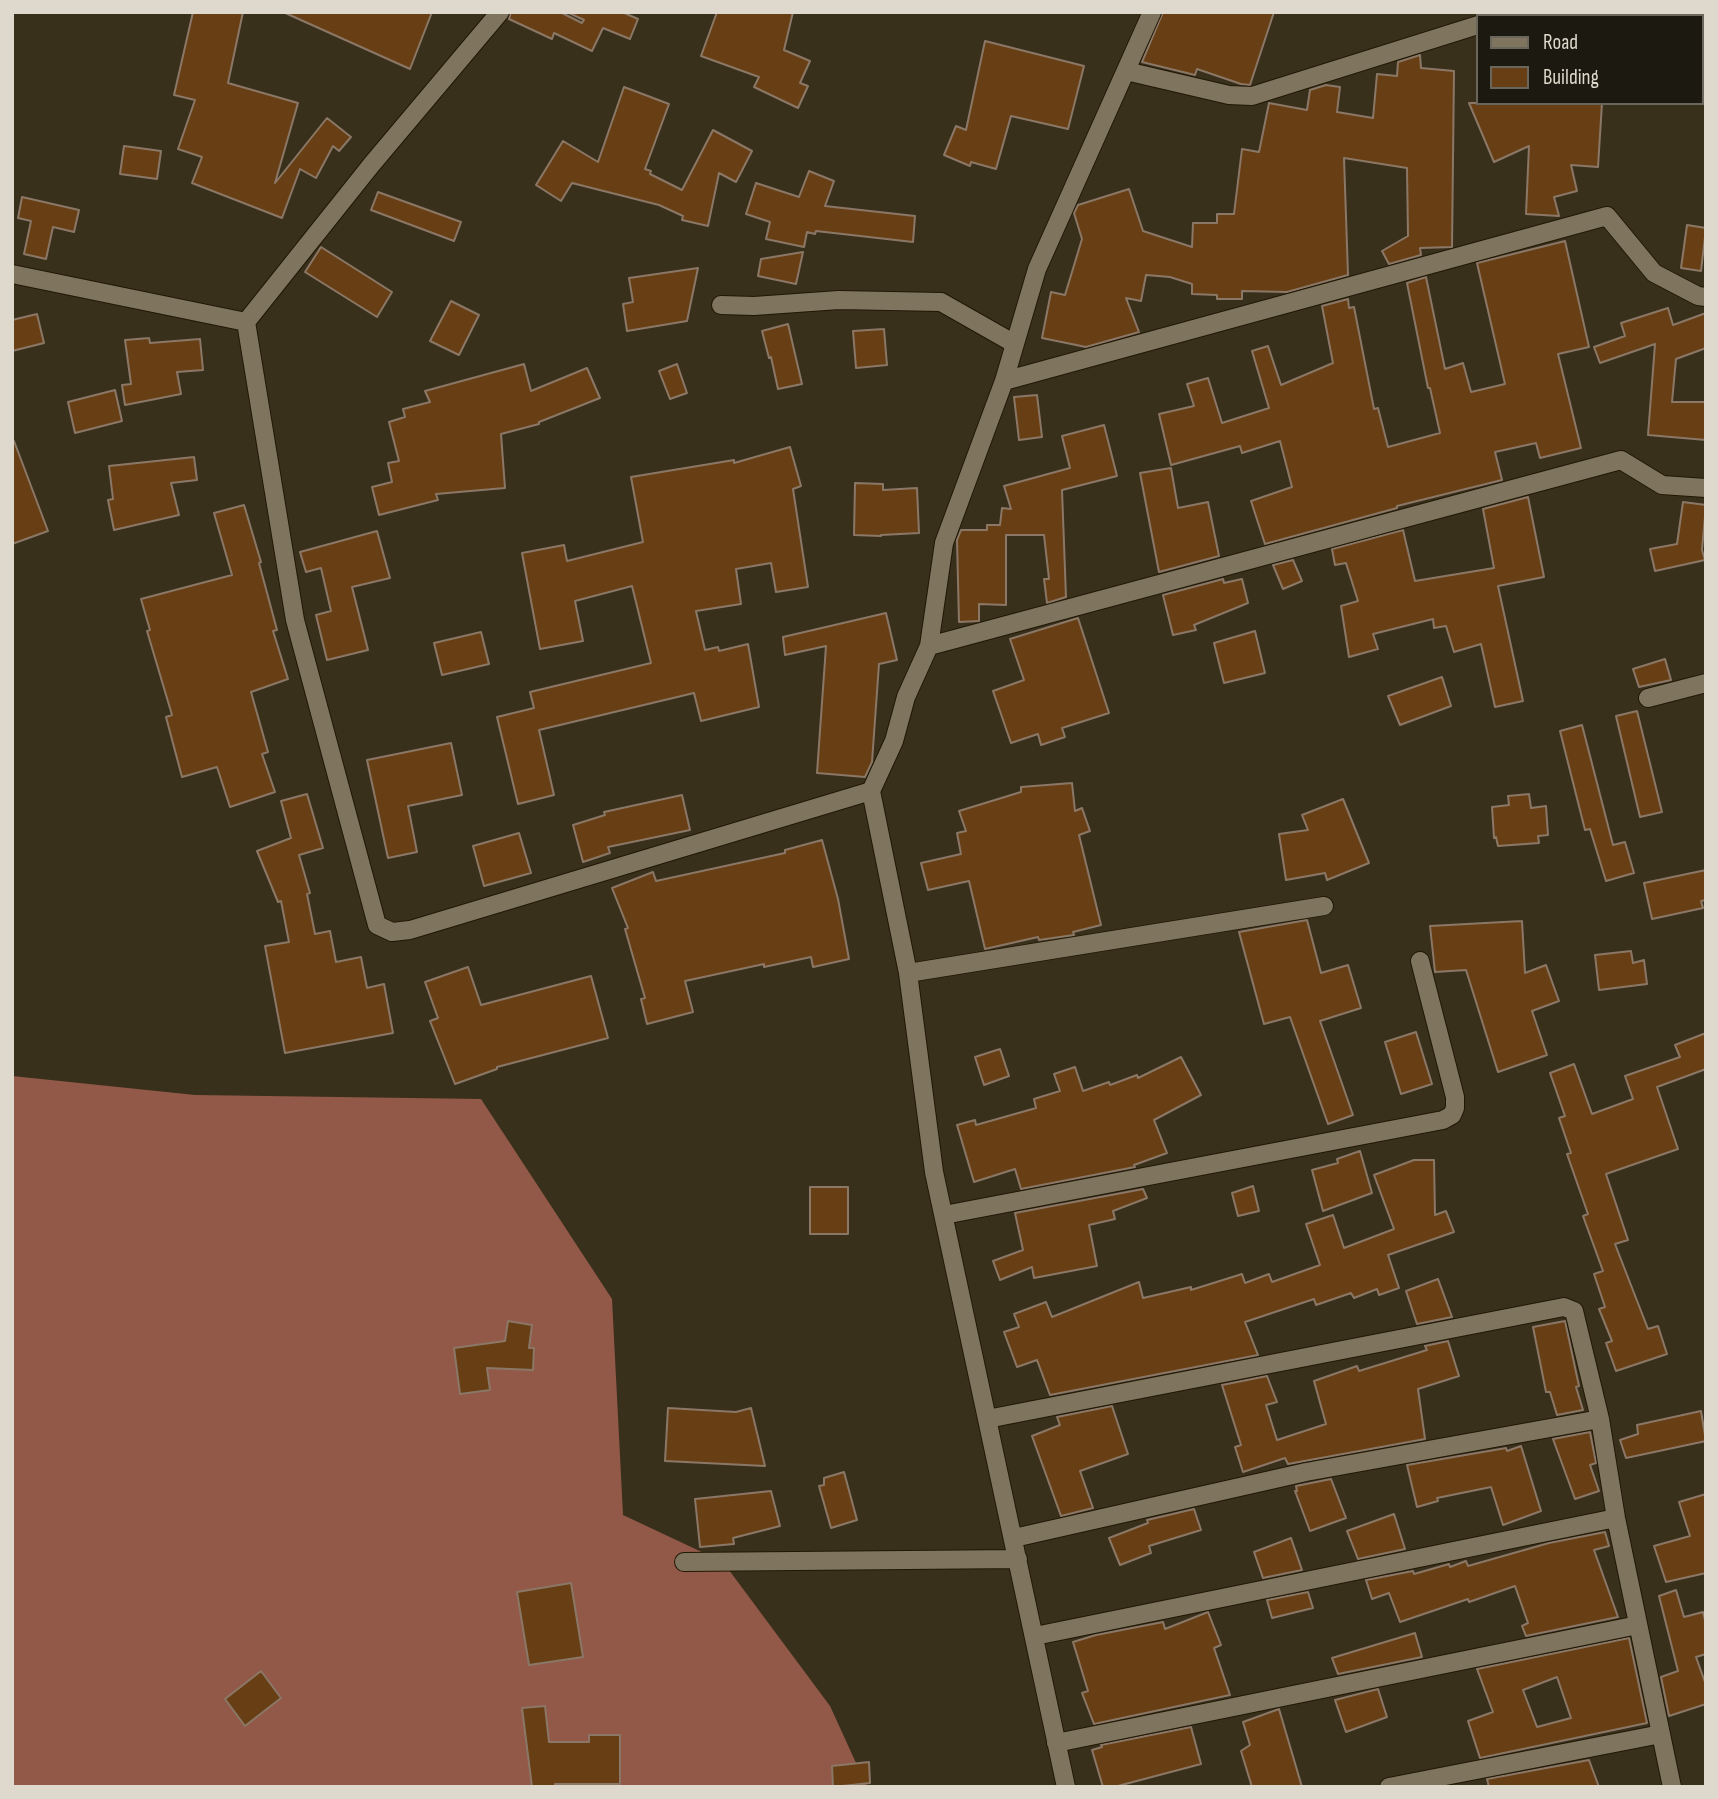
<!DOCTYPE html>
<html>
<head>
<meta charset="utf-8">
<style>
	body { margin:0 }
	#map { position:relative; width:1718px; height:1799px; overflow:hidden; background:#39301c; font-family:"Sofia Sans Condensed",sans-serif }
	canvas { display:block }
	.frame { position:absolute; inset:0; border:14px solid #ded9cc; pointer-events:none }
	.legend { position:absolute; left:1476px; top:14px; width:228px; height:91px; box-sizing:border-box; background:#1c1910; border:2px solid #6a665b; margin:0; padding:9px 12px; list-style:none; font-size:21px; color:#ded9cc }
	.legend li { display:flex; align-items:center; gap:14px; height:35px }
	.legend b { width:35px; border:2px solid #6a665b }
</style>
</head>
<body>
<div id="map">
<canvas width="1718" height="1799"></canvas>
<div class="frame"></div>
<ul class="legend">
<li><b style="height:9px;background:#7f755f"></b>Road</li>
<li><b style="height:19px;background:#683f15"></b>Building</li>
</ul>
</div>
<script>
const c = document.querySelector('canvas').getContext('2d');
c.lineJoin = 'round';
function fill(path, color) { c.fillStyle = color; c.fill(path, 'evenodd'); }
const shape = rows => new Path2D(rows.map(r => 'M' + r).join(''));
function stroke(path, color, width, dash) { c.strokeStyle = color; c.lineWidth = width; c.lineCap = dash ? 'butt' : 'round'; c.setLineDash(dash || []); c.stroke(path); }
const forest = shape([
	[12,1076,195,1095,481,1099,612,1299,623,1515,723,1562,830,1706,867,1787,12,1787]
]);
const building = shape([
	[193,12,243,12,228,83,298,103,275,183,327,118,351,137,339,151,333,146,316,178,300,169,282,218,192,183,202,157,178,149,195,100,174,95,193,12],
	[283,12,432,12,410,69,283,12],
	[511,12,560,12,582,23,584,20,567,12,622,12,638,19,630,39,603,28,592,51,554,33,552,39,509,19,511,12],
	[717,12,793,12,784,50,810,61,800,83,808,86,798,108,754,87,759,77,701,56,717,12],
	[1163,12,1274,12,1250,85,1241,84,1197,69,1195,75,1142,62,1163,12],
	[985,41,1084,66,1068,129,1011,116,996,169,971,162,970,166,944,155,956,126,966,130,985,41],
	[1420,55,1421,68,1454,71,1452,247,1420,248,1421,255,1389,264,1382,251,1408,236,1407,168,1344,158,1348,275,1287,292,1242,291,1242,299,1217,299,1217,295,1192,294,1192,284,1170,277,1146,275,1141,301,1126,298,1139,332,1086,347,1042,338,1051,292,1065,295,1082,239,1074,213,1078,205,1129,189,1143,231,1192,247,1193,223,1217,223,1217,214,1234,214,1242,149,1259,152,1269,103,1307,110,1310,90,1326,85,1340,87,1337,112,1373,118,1377,74,1397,76,1398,62,1420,55],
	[624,87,669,104,645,169,651,171,650,174,682,190,713,130,752,151,736,182,719,173,708,226,682,220,683,216,659,205,572,183,561,201,536,185,563,141,598,162,624,87],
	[1469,103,1602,103,1598,167,1571,165,1577,191,1554,197,1559,216,1526,214,1529,146,1494,162,1469,103],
	[124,146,161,151,157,179,120,174,124,146],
	[809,171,834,181,825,206,915,216,913,242,816,231,815,234,807,232,804,247,766,239,770,222,746,214,756,183,799,197,809,171],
	[378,192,461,222,454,241,371,210,378,192],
	[22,197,79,210,74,232,53,227,46,259,24,254,31,221,18,218,22,197],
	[1687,225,1706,228,1701,271,1681,268,1687,225],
	[1565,241,1589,347,1558,354,1581,448,1540,458,1536,443,1495,452,1502,480,1397,506,1397,508,1265,544,1251,501,1292,487,1280,441,1242,453,1240,446,1171,465,1159,414,1194,406,1187,384,1208,378,1222,423,1269,408,1252,351,1268,346,1281,385,1333,363,1322,306,1348,299,1349,308,1354,307,1374,409,1378,408,1388,447,1440,433,1430,388,1428,388,1407,283,1426,277,1445,369,1463,363,1471,392,1505,384,1477,263,1565,241],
	[321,247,392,292,377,317,305,272,321,247],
	[803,252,796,284,758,276,761,259,803,252],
	[698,268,687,321,627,331,623,304,633,302,629,278,698,268],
	[451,301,479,315,459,355,430,341,451,301],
	[1668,308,1673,325,1706,313,1706,348,1676,359,1672,402,1706,402,1706,440,1648,435,1655,344,1600,363,1594,347,1625,336,1621,323,1668,308],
	[37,314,44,343,12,351,12,320,37,314],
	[788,324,802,384,778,389,771,357,769,358,762,331,788,324],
	[884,329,887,365,856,368,853,331,884,329],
	[149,338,150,343,200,339,203,370,177,372,181,394,125,405,122,385,131,384,125,340,149,338],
	[524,364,531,391,587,368,600,398,539,422,539,424,501,434,505,488,436,494,438,500,379,515,372,487,392,482,388,463,399,461,389,422,405,417,403,409,430,402,425,391,524,364],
	[677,364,687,393,670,399,659,371,677,364],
	[115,390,122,421,75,433,68,402,115,390],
	[1037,395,1042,437,1019,440,1014,397,1037,395],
	[1104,425,1117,476,1062,490,1066,597,1047,603,1044,579,1049,579,1044,535,1006,535,1006,605,979,604,979,621,959,622,957,540,961,530,987,530,987,525,1000,525,1002,508,1011,509,1004,486,1070,468,1062,436,1104,425],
	[12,441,14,441,48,531,12,544,12,441],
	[790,447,801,486,793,489,808,587,776,592,771,563,736,569,741,604,696,611,705,650,718,647,719,651,748,644,759,707,701,721,694,693,539,730,554,795,518,804,497,717,534,708,530,692,651,663,632,586,575,601,583,641,540,649,522,553,564,545,567,561,643,542,631,477,734,460,734,463,790,447],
	[194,457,197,480,171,483,179,515,114,530,108,500,113,499,109,466,194,457],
	[1171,468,1178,508,1208,502,1219,556,1159,572,1140,473,1171,468],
	[855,483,883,484,883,490,917,488,919,533,881,535,881,536,854,535,855,483],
	[1528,497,1544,577,1498,586,1523,701,1495,707,1481,644,1454,652,1446,626,1434,628,1433,619,1373,634,1378,649,1349,657,1341,606,1358,601,1346,563,1335,565,1332,549,1403,530,1415,581,1494,568,1483,509,1528,497],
	[1683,502,1706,505,1702,550,1705,560,1655,571,1650,549,1677,544,1683,502],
	[244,505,261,562,259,563,277,630,273,631,288,679,251,692,268,752,262,754,275,792,230,807,217,767,182,777,166,717,172,715,147,631,150,630,141,599,232,575,214,513,244,505],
	[377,531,390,578,352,587,368,650,327,660,316,615,331,611,321,568,306,572,300,552,377,531],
	[1293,560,1302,581,1283,589,1273,565,1293,560],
	[1223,579,1224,583,1242,579,1248,603,1194,625,1196,630,1173,635,1163,595,1223,579],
	[886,613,897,660,879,664,872,762,865,777,817,773,826,646,785,655,783,637,886,613],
	[1078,618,1109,713,1062,728,1065,737,1041,745,1038,734,1011,743,993,691,1024,680,1010,639,1078,618],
	[1255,631,1265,673,1224,683,1214,643,1255,631],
	[481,632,489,664,442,675,434,643,481,632],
	[1665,659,1671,680,1639,687,1633,669,1665,659],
	[1442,677,1451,706,1400,725,1388,696,1442,677],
	[1637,711,1662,812,1640,817,1616,716,1637,711],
	[1582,725,1613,845,1625,842,1634,873,1606,881,1590,829,1585,830,1560,731,1582,725],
	[451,743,462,795,408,806,417,852,388,858,367,760,451,743],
	[1072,783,1075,811,1082,808,1090,831,1079,835,1101,925,1073,932,1074,935,1039,940,1038,937,985,949,969,881,928,890,921,863,961,854,957,833,966,831,959,811,1021,792,1021,787,1072,783],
	[307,794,323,848,299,855,310,893,307,894,315,934,330,931,336,962,361,957,367,988,384,984,393,1033,285,1053,265,946,289,942,281,901,278,902,257,851,291,838,281,801,307,794],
	[1529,794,1531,808,1546,806,1548,835,1538,836,1539,843,1498,846,1496,837,1494,838,1492,807,1509,805,1508,796,1529,794],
	[682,795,690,830,608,847,610,853,583,862,573,825,605,815,604,812,682,795],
	[1343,799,1369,863,1327,880,1325,873,1286,880,1279,834,1308,830,1302,815,1343,799],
	[519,833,531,873,484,886,473,846,519,833],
	[822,840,838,899,849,959,813,967,811,957,764,967,764,964,685,981,693,1012,647,1024,641,999,645,998,625,929,628,928,612,888,653,872,656,881,785,853,785,850,822,840],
	[1706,870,1706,900,1701,901,1703,908,1652,919,1644,883,1706,870],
	[1307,920,1321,973,1348,965,1361,1008,1320,1021,1353,1115,1328,1124,1290,1017,1264,1024,1239,932,1307,920],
	[1522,921,1525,973,1546,965,1559,1001,1532,1011,1547,1055,1498,1072,1466,970,1435,972,1430,926,1522,921],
	[1631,951,1633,963,1644,960,1647,984,1599,990,1595,955,1631,951],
	[468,967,481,1005,591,976,608,1038,497,1067,497,1069,455,1084,430,1021,438,1018,425,982,468,967],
	[1416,1032,1432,1084,1401,1094,1385,1042,1416,1032],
	[1706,1033,1706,1069,1657,1087,1678,1149,1606,1174,1628,1240,1615,1244,1648,1329,1658,1326,1667,1354,1616,1371,1606,1343,1612,1341,1599,1309,1605,1307,1594,1274,1603,1271,1583,1216,1588,1214,1567,1154,1571,1153,1559,1118,1565,1116,1550,1073,1574,1064,1592,1114,1633,1099,1625,1076,1680,1057,1675,1045,1706,1033],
	[1000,1049,1009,1076,984,1085,975,1057,1000,1049],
	[1181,1057,1201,1095,1154,1120,1167,1153,1134,1165,1135,1167,1021,1189,1015,1169,974,1182,957,1125,975,1120,976,1125,1036,1108,1034,1099,1060,1091,1054,1074,1075,1067,1083,1091,1109,1082,1110,1085,1137,1075,1138,1078,1181,1057],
	[1360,1151,1372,1193,1323,1211,1312,1170,1338,1163,1337,1159,1360,1151],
	[1414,1160,1434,1160,1435,1215,1446,1211,1454,1232,1388,1255,1399,1288,1379,1295,1377,1289,1354,1298,1351,1293,1316,1305,1314,1299,1245,1322,1258,1355,1050,1395,1037,1360,1017,1367,1004,1332,1019,1327,1014,1314,1046,1302,1052,1317,1139,1282,1143,1298,1191,1287,1191,1290,1242,1274,1245,1283,1269,1274,1272,1282,1320,1265,1306,1224,1333,1215,1344,1248,1394,1229,1374,1175,1414,1160],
	[1253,1186,1259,1211,1238,1216,1232,1193,1253,1186],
	[810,1187,848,1187,848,1234,810,1234,810,1187],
	[1143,1189,1147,1198,1113,1211,1115,1219,1089,1225,1097,1266,1034,1278,1032,1267,1000,1280,993,1261,1023,1250,1015,1213,1143,1189],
	[1438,1279,1452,1317,1417,1324,1406,1291,1438,1279],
	[508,1321,532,1325,529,1348,534,1348,533,1370,487,1368,490,1390,460,1394,454,1348,505,1341,508,1321],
	[1565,1321,1579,1386,1576,1387,1583,1410,1557,1415,1550,1392,1546,1392,1533,1327,1565,1321],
	[1448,1341,1459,1376,1418,1389,1425,1439,1288,1464,1285,1458,1243,1472,1235,1447,1241,1445,1222,1385,1267,1376,1277,1402,1266,1405,1277,1440,1326,1424,1314,1381,1357,1366,1359,1371,1427,1350,1425,1346,1448,1341],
	[1112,1406,1128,1454,1080,1471,1093,1508,1061,1516,1032,1436,1060,1425,1057,1417,1112,1406],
	[668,1408,736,1412,751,1408,765,1466,665,1461,668,1408],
	[1701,1411,1706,1441,1626,1458,1620,1440,1638,1434,1637,1425,1701,1411],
	[1590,1432,1596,1463,1590,1465,1599,1491,1575,1499,1553,1439,1590,1432],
	[1521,1446,1541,1511,1503,1525,1491,1487,1437,1498,1438,1501,1417,1507,1407,1465,1506,1448,1507,1451,1521,1446],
	[844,1472,857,1520,831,1528,819,1486,824,1485,824,1478,844,1472],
	[1331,1479,1346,1518,1310,1531,1295,1491,1297,1491,1296,1486,1331,1479],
	[771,1491,780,1526,733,1538,734,1544,700,1547,695,1499,771,1491],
	[1706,1494,1706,1573,1666,1582,1654,1546,1690,1536,1679,1502,1706,1494],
	[1194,1509,1201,1530,1149,1546,1151,1553,1120,1565,1109,1538,1148,1523,1147,1520,1194,1509],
	[1394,1514,1405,1549,1358,1559,1347,1531,1394,1514],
	[1605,1532,1609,1546,1594,1550,1618,1617,1526,1636,1522,1626,1528,1623,1515,1586,1469,1602,1468,1599,1400,1622,1389,1593,1372,1599,1366,1580,1413,1571,1414,1574,1449,1564,1450,1567,1466,1561,1468,1566,1549,1543,1605,1532],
	[1291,1538,1302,1570,1263,1578,1254,1552,1291,1538],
	[571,1583,583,1657,529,1665,517,1592,571,1583],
	[1676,1590,1684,1617,1703,1612,1706,1624,1706,1654,1696,1657,1706,1685,1706,1704,1669,1716,1661,1677,1678,1671,1659,1596,1676,1590],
	[1308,1592,1313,1608,1272,1618,1267,1600,1308,1592],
	[1208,1612,1221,1645,1214,1648,1230,1695,1094,1724,1082,1693,1088,1691,1073,1642,1096,1635,1163,1622,1165,1629,1208,1612],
	[1415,1633,1422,1657,1338,1674,1332,1658,1415,1633],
	[1629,1638,1647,1723,1480,1758,1468,1721,1493,1712,1477,1669,1629,1638],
	[1557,1677,1571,1718,1537,1727,1523,1690,1557,1677],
	[261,1671,281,1698,245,1726,225,1699,261,1671],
	[1378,1689,1387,1717,1346,1732,1335,1700,1378,1689],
	[545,1706,549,1742,589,1742,589,1735,620,1735,620,1784,555,1784,555,1787,532,1787,522,1708,545,1706],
	[1279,1709,1302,1787,1252,1787,1241,1751,1250,1745,1243,1722,1279,1709],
	[1191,1727,1201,1764,1114,1787,1103,1787,1092,1750,1102,1747,1101,1745,1191,1727],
	[1589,1760,1599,1787,1489,1787,1487,1779,1589,1760],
	[869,1762,870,1783,833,1787,832,1766,869,1762]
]);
const minor = shape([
	[500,12,372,164,246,322,295,620,377,925,392,932,410,930,871,791],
	[1509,16,1520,12],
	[1126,71,1229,95,1252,96,1478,25],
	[12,274,246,322],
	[721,305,754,306,839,300,941,302,1015,344],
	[1004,381,1607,216,1654,273,1698,296,1706,297],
	[929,646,1621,460,1662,485,1706,488],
	[1648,698,1706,683],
	[908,973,1324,906],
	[944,1215,1443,1120,1452,1115,1455,1108,1455,1097,1420,961],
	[987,1419,1564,1307,1574,1311,1600,1419,1616,1518,1672,1787],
	[1014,1538,1306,1472,1600,1419],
	[684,1562,1018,1559],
	[1035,1636,1616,1518],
	[1056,1743,1638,1625],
	[1066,1787,934,1172,908,973,871,791,894,741,906,697,929,646,944,543,1004,381,1037,269,1152,12],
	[1389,1787,1661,1734]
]);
fill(forest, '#925949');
fill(building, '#683f15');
stroke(building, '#8b7766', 2);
stroke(minor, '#201805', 20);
stroke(minor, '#7f755f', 18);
</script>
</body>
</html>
